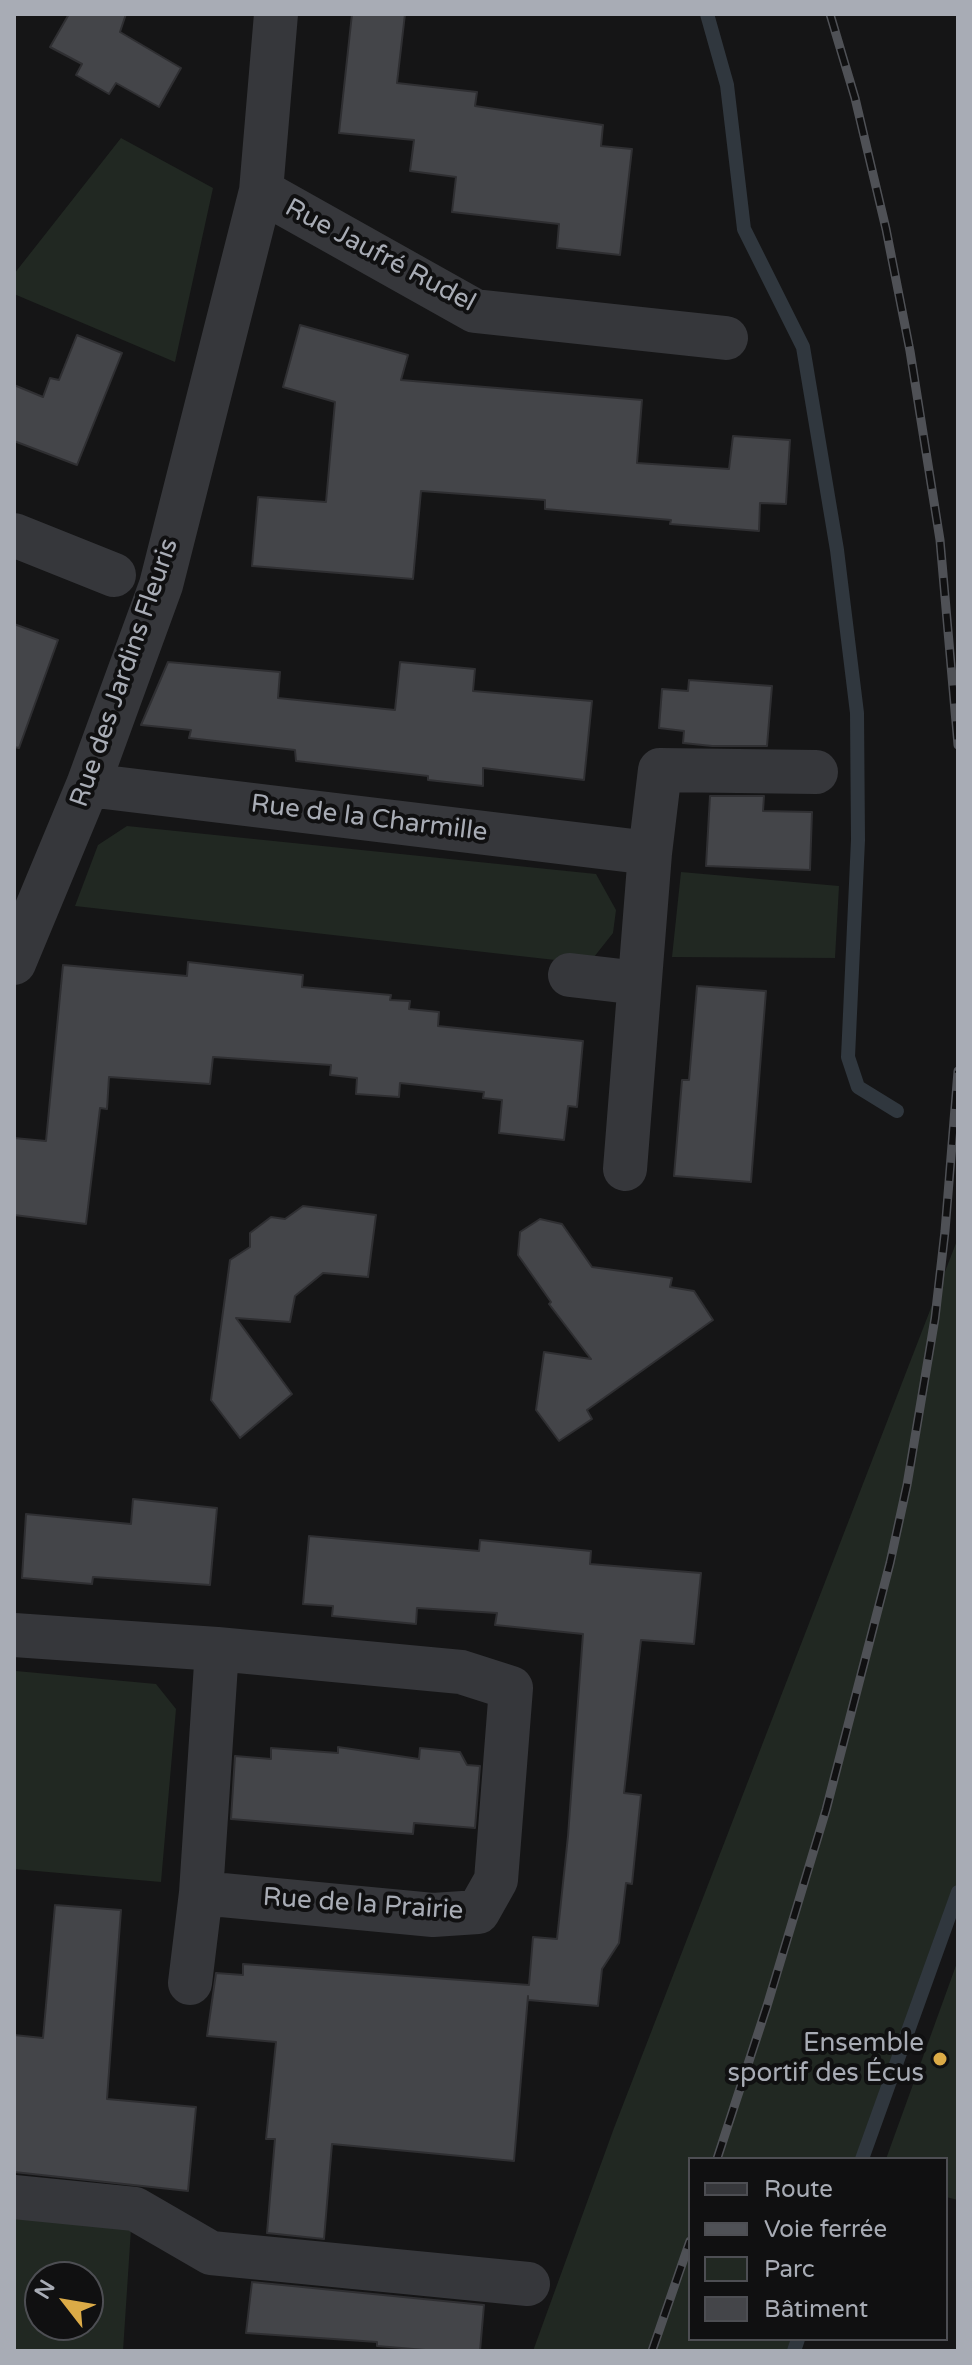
<!DOCTYPE html>
<html>
<head>
<meta charset="utf-8">
<style>
	body { margin:0 }
	#map { position:relative; width:972px; height:2365px; overflow:hidden; background:#151516; font-family:"Varela Round",sans-serif }
	canvas { display:block }
	.frame { position:absolute; inset:0; border:16px solid #a8acb5; pointer-events:none }
	.legend { position:absolute; left:688px; top:2157px; width:260px; height:184px; box-sizing:border-box; background:#101011; border:2px solid #4d4e53; margin:0; padding:10px 14px; list-style:none; font-size:24px; color:#a8acb5 }
	.legend li { display:flex; align-items:center; gap:16px; height:40px }
	.legend b { width:40px; border:2px solid #4d4e53 }
	.north { position:absolute; left:24px; top:2261px; width:80px; height:80px; box-sizing:border-box; background:#101011; border:2px solid #4d4e53; border-radius:50%; rotate:301deg; font-size:22px; font-weight:700; line-height:32px; text-align:center; color:#a8acb5 }
	.north::after { content:''; display:block; margin:auto; width:28px; height:36px; background:#dcab47; clip-path:polygon(50% 0,100% 100%,50% 72%,0 100%) }
</style>
</head>
<body>
<div id="map">
<canvas width="972" height="2365"></canvas>
<div class="frame"></div>
<ul class="legend">
<li><b style="height:10px;background:#36373b"></b>Route</li>
<li><b style="height:10px;background:#4f5156"></b>Voie ferrée</li>
<li><b style="height:22px;background:#212822"></b>Parc</li>
<li><b style="height:22px;background:#444549"></b>Bâtiment</li>
</ul>
<div class="north">N</div>
</div>
<script>
const c = document.querySelector('canvas').getContext('2d');
c.lineJoin = 'round';
function fill(path, color) { c.fillStyle = color; c.fill(path, 'evenodd'); }
const shape = rows => new Path2D(rows.map(r => 'M' + r).join(''));
function stroke(path, color, width, dash) { c.strokeStyle = color; c.lineWidth = width; c.lineCap = dash ? 'butt' : 'round'; c.setLineDash(dash || []); c.stroke(path); }
function drawText(font, color, halo, rows, align = 'center') {
  c.font = font + ' "Varela Round",sans-serif'; c.lineWidth = 8; c.setLineDash([]); c.textBaseline = 'middle'; c.strokeStyle = halo; c.fillStyle = color; for (const [text, x, y, turn = 0] of rows) {
    c.save(); c.translate(x, y); c.rotate((+turn || 0) * Math.PI / 180); c.textAlign = isNaN(turn) ? turn : align; if (halo) c.strokeText(text, 0, 0); c.fillText(text, 0, 0); c.restore();
  }
}
const green = shape([
	[121,138,213,188,175,362,14,294,14,274],
	[127,826,596,874,616,910,613,933,594,957,573,962,75,906,98,845],
	[681,872,839,886,835,958,672,957],
	[958,1238,958,1892,862,2159,690,2159,690,2339,798,2339,794,2351,533,2351,614,2128],
	[16,1671,156,1684,176,1709,161,1882,14,1869,14,1696],
	[958,1960,958,2200,946,2197,946,2159,886,2159],
	[14,2218,131,2229,123,2351,14,2351],
	[40,2277,88,2277,88,2325,40,2325]
]);
const stream = shape([
	[707,14,727,85,744,229,803,347,837,550,857,713,858,840,848,1057,858,1087,897,1111],
	[862,2159,958,1892],
	[794,2351,798,2339]
]);
const building = shape([
	[69,14,126,14,120,32,181,68,159,107,116,83,109,94,76,75,82,64,50,47,69,14],
	[352,14,405,14,397,83,477,92,475,106,603,125,601,146,632,149,620,255,557,248,559,224,452,212,456,177,410,171,414,140,339,133,352,14],
	[300,325,408,355,401,380,642,400,637,463,729,469,733,436,790,440,786,504,760,503,759,531,670,524,671,520,545,509,545,500,421,491,413,579,252,566,258,497,326,502,335,402,283,387,300,325],
	[77,335,122,353,77,465,14,441,14,385,43,397,50,378,59,380,77,335],
	[14,624,58,640,19,748,14,747,14,624],
	[168,662,280,672,278,698,395,710,400,662,475,669,473,691,592,701,584,780,483,768,483,786,428,780,428,776,296,761,295,750,189,738,191,730,141,725,168,662],
	[689,680,772,686,767,746,712,746,683,743,684,731,659,728,662,689,688,691,689,680],
	[710,796,764,796,763,811,812,812,810,870,706,866,710,796],
	[188,962,303,975,302,987,391,995,390,1000,410,1001,409,1009,439,1012,438,1026,583,1041,577,1107,568,1106,564,1140,499,1133,502,1100,483,1098,484,1092,400,1083,399,1097,356,1094,357,1078,330,1075,331,1065,213,1057,210,1084,109,1077,107,1109,100,1108,86,1224,14,1215,14,1138,46,1141,63,965,187,976,188,962],
	[697,986,766,991,751,1182,674,1176,682,1080,689,1080,697,986],
	[303,1206,376,1215,368,1277,323,1273,295,1296,290,1322,236,1318,292,1394,240,1438,211,1400,230,1260,250,1247,250,1233,271,1217,285,1219,303,1206],
	[540,1219,562,1224,592,1267,672,1278,670,1287,694,1291,713,1320,587,1410,592,1419,559,1441,536,1410,544,1352,591,1359,549,1304,551,1302,518,1255,520,1232,540,1219],
	[133,1499,217,1508,210,1585,93,1577,92,1584,22,1578,26,1514,131,1524,133,1499],
	[309,1536,479,1551,480,1540,591,1551,590,1564,701,1573,694,1644,641,1640,624,1793,641,1795,632,1884,626,1883,619,1943,602,1969,598,2006,528,2000,528,1996,514,2161,332,2144,324,2239,267,2233,275,2139,266,2139,276,2042,207,2036,216,1973,243,1975,243,1964,529,1985,533,1937,557,1939,568,1836,583,1634,495,1625,497,1613,417,1608,416,1624,332,1616,333,1606,303,1604,309,1536],
	[338,1747,419,1759,420,1748,460,1752,467,1765,480,1766,475,1828,414,1823,413,1834,231,1819,235,1756,271,1759,271,1748,338,1753,338,1747],
	[55,1905,121,1910,107,2099,196,2107,188,2191,14,2172,14,2035,43,2038,55,1905],
	[252,2282,484,2305,480,2351,437,2351,377,2346,377,2342,246,2333,252,2282]
]);
const minor = shape([
	[276,14,261,191,475,311,726,338],
	[14,535,114,575],
	[88,785,650,853,625,1169],
	[650,853,660,770,816,772],
	[14,963,88,785,161,585,261,191],
	[570,975,639,983],
	[14,1635,217,1649,461,1672,511,1688,496,1880,478,1912,433,1915,201,1893,217,1649],
	[190,1983,201,1893],
	[14,2197,135,2209,211,2253,528,2284]
]);
const rail = shape([
	[830,14,855,98,886,229,910,351,940,540,958,745],
	[717,2159,767,2006,826,1810,890,1563,907,1485,935,1318,945,1231,958,1071],
	[652,2351,690,2241]
]);
const markers = [
	[940,2059,8,"#dcab47"]
];
const streetNames = [
	["Rue Jaufré Rudel",380,256,28],
	["Rue des Jardins Fleuris",125,673,-71],
	["Rue de la Charmille",369,819,7],
	["Rue de la Prairie",363,1905,4]
];
const poiNames = [
	["Ensemble",924,2044],
	["sportif des Écus",924,2074]
];
fill(green, '#212822');
stroke(stream, '#30373e', 14);
fill(building, '#444549');
stroke(building, '#2f2f32', 2);
stroke(minor, '#36373b', 44);
stroke(rail, '#4f5156', 9);
stroke(rail, '#101011', 6, [18]);
for (const [x, y, r, color] of markers) { const dot = new Path2D(); dot.arc(x, y, r, 0, 2 * Math.PI); c.fillStyle = color; c.fill(dot); stroke(dot, '#101011', 3); }
drawText('26px', '#a8acb5', '#101011', streetNames);
drawText('26px', '#a8acb5', '#101011', poiNames, 'right');
</script>
</body>
</html>
